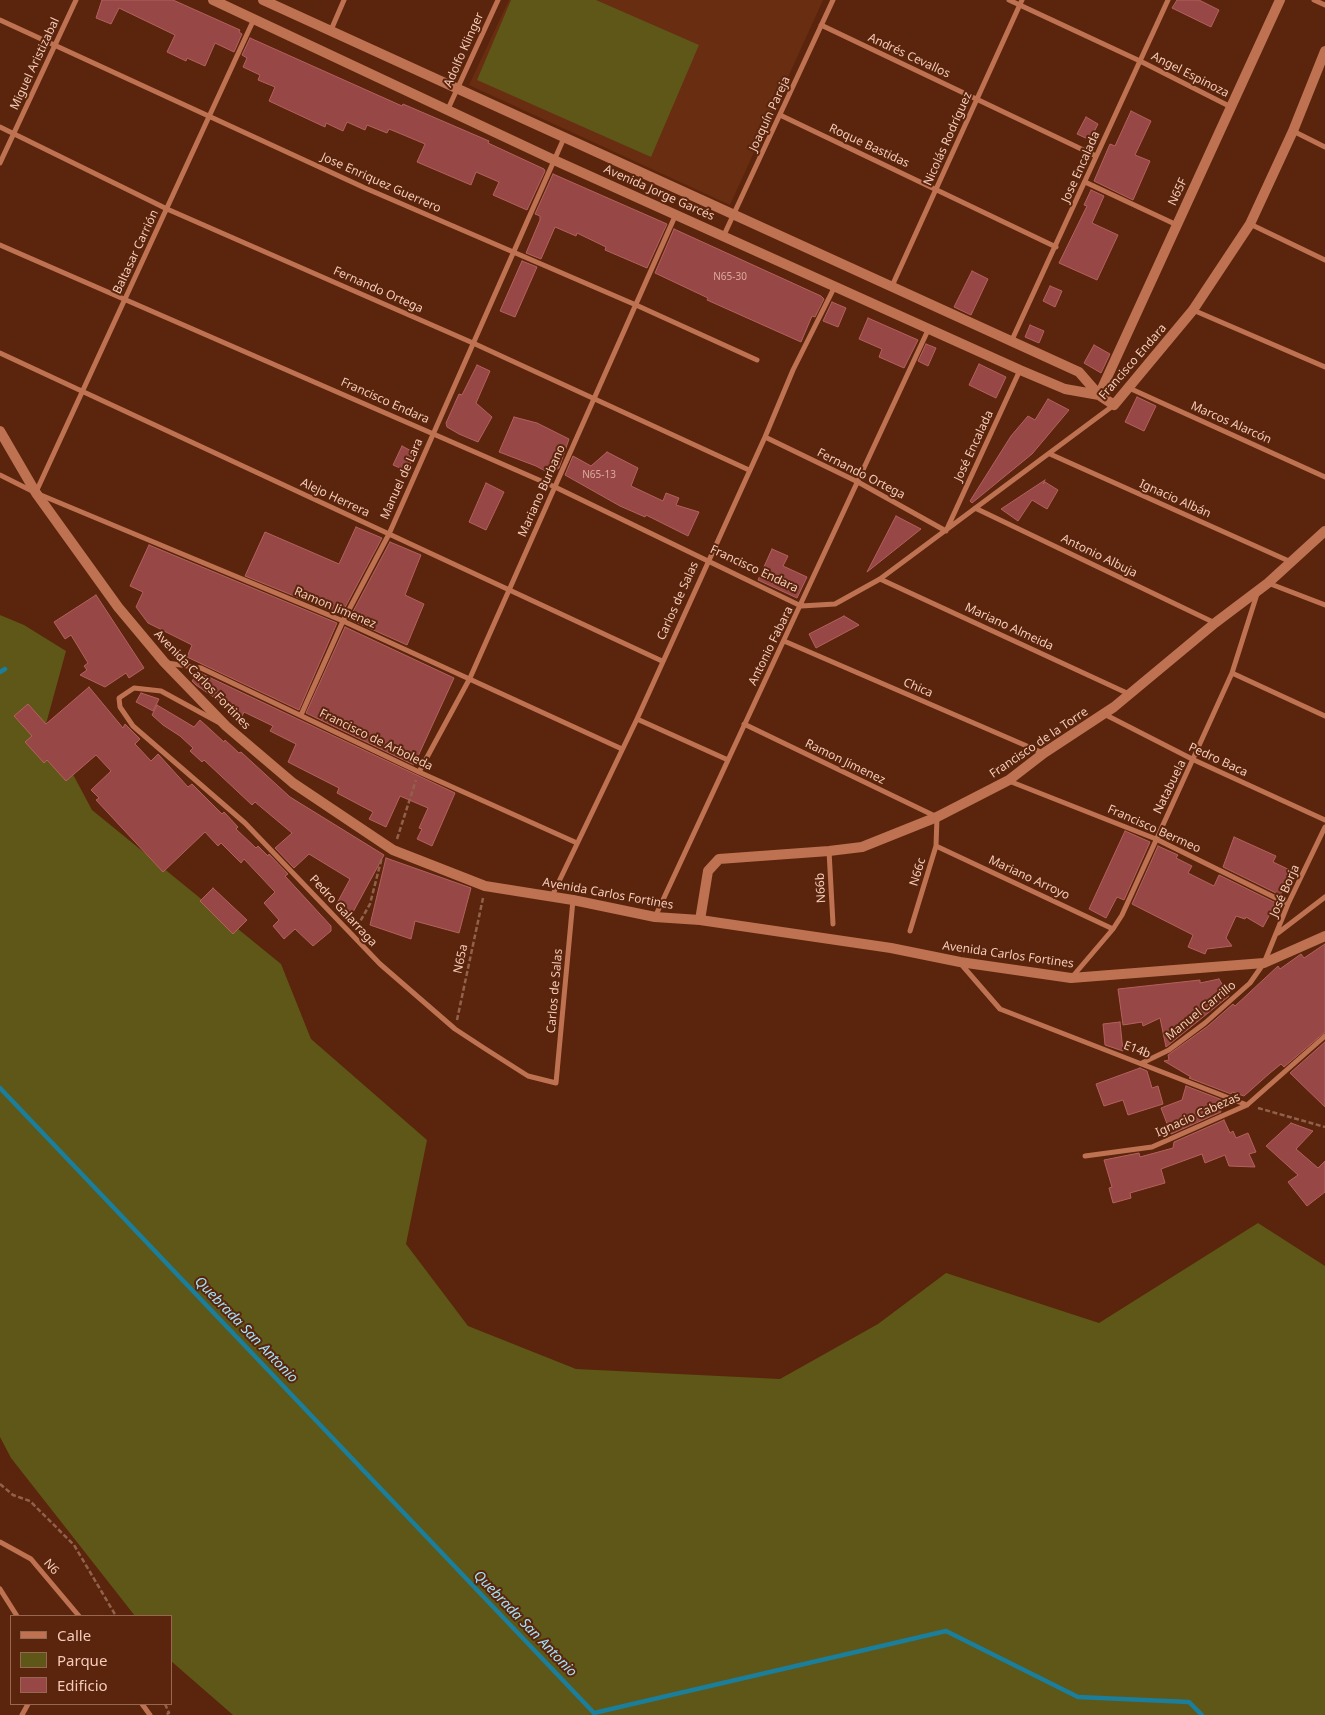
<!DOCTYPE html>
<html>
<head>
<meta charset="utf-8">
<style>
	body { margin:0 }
	#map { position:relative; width:1325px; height:1715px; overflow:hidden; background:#5a250c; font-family:"Noto Sans",sans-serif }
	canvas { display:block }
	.legend { position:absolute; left:10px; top:1615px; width:162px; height:90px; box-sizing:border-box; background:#5a250c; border:1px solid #986752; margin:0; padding:6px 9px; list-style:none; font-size:15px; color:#f5cbba }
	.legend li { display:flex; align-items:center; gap:10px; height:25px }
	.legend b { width:25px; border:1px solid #986752 }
</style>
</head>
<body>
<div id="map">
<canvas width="1325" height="1715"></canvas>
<ul class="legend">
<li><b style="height:6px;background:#be7252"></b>Calle</li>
<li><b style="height:14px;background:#5e5717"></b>Parque</li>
<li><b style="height:14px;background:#974746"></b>Edificio</li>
</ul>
</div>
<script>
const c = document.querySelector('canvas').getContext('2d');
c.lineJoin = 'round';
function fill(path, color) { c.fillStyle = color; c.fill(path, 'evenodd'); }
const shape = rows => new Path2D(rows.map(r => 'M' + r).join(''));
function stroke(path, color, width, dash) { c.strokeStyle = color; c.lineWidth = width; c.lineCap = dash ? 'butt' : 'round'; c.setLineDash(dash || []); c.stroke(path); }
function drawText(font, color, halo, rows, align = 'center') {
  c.font = font + ' "Noto Sans",sans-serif'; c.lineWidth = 4; c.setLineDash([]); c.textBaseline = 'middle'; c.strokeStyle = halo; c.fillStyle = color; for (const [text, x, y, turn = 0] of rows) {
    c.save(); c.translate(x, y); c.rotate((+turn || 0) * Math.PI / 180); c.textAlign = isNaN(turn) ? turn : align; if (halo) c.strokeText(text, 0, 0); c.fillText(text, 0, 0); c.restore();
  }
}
const built = shape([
	[509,0,823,0,730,205,469,85]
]);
const green = shape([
	[511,0,596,0,699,45,651,157,477,80],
	[0,615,24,625,66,651,46,724,92,810,281,964,311,1039,427,1140,406,1244,468,1326,576,1369,780,1379,878,1324,946,1273,1099,1323,1258,1223,1325,1266,1325,1715,233,1715,171,1661,171,1616,135,1616,11,1458,0,1437]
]);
const stream = shape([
	[0,672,5,669],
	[0,1088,594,1713,946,1631,1078,1697,1189,1702,1202,1715]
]);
const building = shape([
	[102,0,173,0,240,30,239,32,242,34,234,52,215,43,205,66,187,58,186,61,167,52,175,35,119,8,111,24,96,18,102,0],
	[1177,0,1199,0,1219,10,1211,27,1172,8,1177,0],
	[250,38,402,106,403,104,489,141,488,143,544,169,545,171,527,210,493,195,499,182,476,172,471,185,417,162,425,144,406,136,389,129,387,133,367,125,365,130,347,122,343,131,326,123,325,127,269,101,275,87,258,80,260,75,243,67,247,58,242,55,250,38],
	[1131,111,1151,121,1135,155,1150,161,1133,200,1094,181,1110,144,1115,146,1131,111],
	[1086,117,1098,124,1090,140,1077,134,1086,117],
	[553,174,667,224,647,268,605,250,606,247,577,233,576,236,555,227,541,259,526,253,540,220,540,216,535,214,553,174],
	[1091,190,1104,196,1092,223,1118,235,1097,280,1059,263,1087,206,1084,205,1091,190],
	[674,229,821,296,824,299,815,317,812,316,801,342,707,300,708,298,655,273,674,229],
	[522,261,537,267,515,317,500,311,522,261],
	[972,271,988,279,971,315,954,307,972,271],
	[1050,286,1062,291,1055,307,1043,301,1050,286],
	[832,302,846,308,838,327,823,321,832,302],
	[868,318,918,340,904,368,879,357,882,349,859,339,868,318],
	[1030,325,1044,331,1039,343,1025,337,1030,325],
	[926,344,936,348,928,366,918,361,926,344],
	[1094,345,1110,354,1101,373,1084,363,1094,345],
	[979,364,1006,377,996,398,969,385,979,364],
	[477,365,490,371,476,403,492,417,478,442,459,434,447,427,446,423,459,394,462,395,477,365],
	[1137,397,1156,406,1144,431,1125,422,1137,397],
	[1048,399,1069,410,1032,454,972,503,970,501,1011,436,1028,416,1035,420,1048,399],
	[514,417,537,423,569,439,559,468,551,474,536,466,499,452,514,417],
	[402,446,415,453,407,471,393,465,402,446],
	[607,452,638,468,631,486,663,501,666,493,679,498,676,505,699,512,688,536,646,515,645,517,620,506,565,475,573,456,591,466,607,452],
	[1045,480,1043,484,1045,482,1058,490,1047,509,1032,500,1018,521,1001,509,1045,480],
	[486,483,504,492,486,530,469,522,486,483],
	[896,516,921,529,867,572,896,516],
	[356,527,382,538,341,615,245,576,265,532,339,564,356,527],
	[390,542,421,555,405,595,424,604,407,645,349,619,390,542],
	[149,545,337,623,299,710,187,657,192,645,148,623,136,607,143,592,130,586,149,545],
	[772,549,788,556,783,566,807,577,797,598,758,580,772,549],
	[96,595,144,668,129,678,126,673,105,687,80,675,87,670,84,666,88,663,71,635,65,639,54,622,96,595],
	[844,616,859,625,816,648,809,634,844,616],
	[345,627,454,678,414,765,306,713,345,627],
	[198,672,455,793,432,846,417,839,422,829,419,828,428,808,400,796,386,827,369,819,373,812,337,793,339,788,288,762,296,744,270,731,273,726,244,712,240,720,218,700,196,685,192,681,198,672],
	[89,687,123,728,125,724,140,739,135,744,151,761,158,754,188,787,192,784,222,814,224,812,238,827,236,829,256,848,258,846,268,856,269,854,288,874,285,876,331,926,331,931,313,946,295,929,284,939,273,926,279,920,264,903,275,892,244,859,241,863,221,843,218,846,205,832,163,872,96,800,99,798,91,790,111,771,96,755,66,781,47,760,44,763,25,742,32,736,14,716,28,704,46,724,89,687],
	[141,693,159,699,153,711,136,702,141,693],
	[157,705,194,727,200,720,224,742,225,740,239,753,241,752,290,797,384,855,352,914,336,905,350,879,309,854,294,868,275,848,292,833,255,802,252,805,204,760,202,762,190,751,193,748,180,736,163,725,152,715,157,705],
	[1125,831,1150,842,1124,900,1117,897,1106,918,1089,909,1125,831],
	[1234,837,1276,856,1273,862,1294,872,1280,895,1223,867,1234,837],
	[1158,846,1178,855,1176,858,1192,866,1188,873,1214,886,1219,875,1276,903,1263,927,1246,917,1245,919,1236,916,1226,938,1232,946,1207,949,1205,954,1188,947,1193,935,1132,904,1158,846],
	[386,858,471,888,459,933,415,921,411,939,370,925,386,858],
	[213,888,247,920,233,934,200,901,213,888],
	[1325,944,1325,1032,1284,1067,1281,1064,1270,1073,1244,1096,1232,1092,1231,1094,1189,1078,1191,1077,1164,1061,1169,1060,1168,1055,1208,1026,1233,1004,1235,1006,1278,966,1280,969,1301,954,1304,958,1325,944],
	[1219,979,1229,996,1166,1047,1160,1018,1143,1026,1142,1022,1123,1025,1118,989,1200,980,1200,983,1219,979],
	[1120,1022,1123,1051,1105,1045,1103,1024,1120,1022],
	[1325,1042,1325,1107,1290,1073,1325,1042],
	[1140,1068,1147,1071,1152,1088,1158,1086,1163,1104,1128,1115,1123,1100,1104,1106,1096,1084,1140,1068],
	[1186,1086,1225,1101,1220,1108,1221,1112,1171,1134,1161,1108,1182,1100,1186,1086],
	[1224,1120,1230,1133,1233,1131,1236,1138,1248,1133,1256,1152,1249,1154,1255,1167,1229,1166,1225,1155,1205,1163,1202,1154,1161,1169,1165,1183,1130,1193,1131,1198,1113,1203,1109,1188,1112,1187,1104,1160,1139,1153,1140,1157,1173,1148,1174,1142,1224,1120],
	[1291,1123,1313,1131,1296,1149,1318,1168,1325,1161,1325,1192,1307,1206,1288,1182,1298,1175,1266,1146,1291,1123]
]);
const path = shape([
	[397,839,416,780],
	[357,927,370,904,382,857],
	[457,1020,483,898],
	[1258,1108,1325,1127],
	[0,1484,13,1495,30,1501,74,1545,116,1616],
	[165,1704,169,1713,165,1715]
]);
const street = shape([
	[1009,0,1140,61,1231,107],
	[1314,0,1325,5],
	[0,20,365,188,636,305,757,360],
	[821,25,1096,156],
	[331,30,344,0],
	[448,109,498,0],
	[780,115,1056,247],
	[0,127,167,209,473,343,749,470],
	[1293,131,1325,147],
	[0,163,76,0],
	[1085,182,1177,225],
	[1250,224,1325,260],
	[724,235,833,0],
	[0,245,555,487,801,606,835,604,880,579,1114,405],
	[892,286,1022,0],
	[1193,310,1325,367],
	[1011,342,1168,0],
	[0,353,662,661],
	[1129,388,1325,477],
	[765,437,858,482,946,531,1020,370],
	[1050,454,1291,562],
	[0,475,36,493,343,621,622,749],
	[36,492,254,19],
	[975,508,1215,623],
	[880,579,1129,694],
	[1268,583,1325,605],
	[784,641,1043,753],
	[167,663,201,668,419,772,577,843],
	[1232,673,1325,716],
	[1104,714,1194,760,1325,820],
	[301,715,343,621,389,534,564,138],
	[637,719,728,760],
	[218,722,161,691,134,688,119,698,120,707,133,726,245,823,380,964,455,1029,484,1048,528,1076,556,1083,573,900],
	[744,724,937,817,936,846,910,931],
	[419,772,470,678,676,214],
	[1009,781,1156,839,1288,904],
	[936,846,1113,929],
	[829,851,833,924],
	[552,896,637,719,765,437,793,370,835,286],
	[655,917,929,328],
	[1278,933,1325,897],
	[961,964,1000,1009,1247,1105],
	[1073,976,1113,929,1122,915,1232,673,1257,594],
	[1142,1063,1169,1050,1205,1023,1250,983,1264,963,1288,904,1325,827],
	[1085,1156,1152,1147,1247,1105,1325,1036],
	[0,1542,31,1559,79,1616],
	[0,1589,17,1616],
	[142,1704,150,1715],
	[22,1715,28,1704]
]);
const secondary = shape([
	[213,0,554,160,1020,370,1065,389,1099,395],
	[263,0,1079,372,1099,395,1114,405,1193,310,1250,224,1293,131,1325,51],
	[1099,395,1280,0],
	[0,431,36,493,118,607,164,662,226,726,293,783,393,850,485,886,573,900,655,917,700,920,891,948,960,962,1071,978,1264,963,1325,936],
	[700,920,708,871,719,859,829,851,862,847,937,817,1009,780,1044,753,1114,707,1215,623,1268,583,1325,531]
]);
const numberNames = [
	["N65-30",730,277],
	["N65-13",599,475]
];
const streetNames = [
	["Adolfo Klinger",464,50,-66],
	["Andrés Cevallos",909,56,25],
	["Miguel Aristizabal",35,64,-65],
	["Angel Espinoza",1190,75,27],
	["Joaquín Pareja",770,114,-65],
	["Nicolás Rodríguez",948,139,-66],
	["Roque Bastidas",869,146,25],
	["Jose Encalada",1081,167,-66],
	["Jose Enriquez Guerrero",381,183,24],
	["N65F",1178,192,-65],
	["Avenida Jorge Garcés",659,193,24],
	["Baltasar Carrión",136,252,-65],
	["Fernando Ortega",378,290,24],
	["Francisco Endara",1133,362,-49],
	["Francisco Endara",385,401,24],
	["Marcos Alarcón",1231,423,24],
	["José Encalada",974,446,-65],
	["Fernando Ortega",861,474,27],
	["Manuel de Lara",402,479,-66],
	["Mariano Burbano",542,491,-66],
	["Alejo Herrera",335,498,25],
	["Ignacio Albán",1175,499,24],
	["Antonio Albuja",1099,556,26],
	["Francisco Endara",754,569,25],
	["Carlos de Salas",678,601,-66],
	["Ramon Jimenez",335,608,23],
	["Mariano Almeida",1009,627,25],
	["Antonio Fabara",771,646,-64],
	["Avenida Carlos Fortines",202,680,46],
	["Chica",918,688,23],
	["Francisco de Arboleda",376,740,26],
	["Francisco de la Torre",1039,743,-34],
	["Pedro Baca",1218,760,25],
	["Ramon Jimenez",845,762,26],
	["Natabuela",1170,787,-64],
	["Francisco Bermeo",1154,829,24],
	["N66c",918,872,-73],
	["Mariano Arroyo",1029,878,25],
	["N66b",821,888,-93],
	["José Borja",1285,891,-66],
	["Avenida Carlos Fortines",608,894,10],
	["Pedro Galarraga",343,911,47],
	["Avenida Carlos Fortines",1008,955,8],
	["N65a",461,959,-78],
	["Carlos de Salas",555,991,-85],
	["Manuel Carrillo",1201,1011,-39],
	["E14b",1137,1050,21],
	["Ignacio Cabezas",1198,1115,-24],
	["N6",51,1567,49]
];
const waterNames = [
	["Quebrada San Antonio",246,1330,46],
	["Quebrada San Antonio",525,1624,46]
];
fill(built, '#692d12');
fill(green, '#5e5717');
stroke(stream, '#1b7e9b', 4.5);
fill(building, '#974746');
stroke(building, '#b4615e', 1);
stroke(path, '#92614b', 2.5, [5, 2.5]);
stroke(street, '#be7252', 5);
stroke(secondary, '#be7252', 10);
drawText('10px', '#deaa9d', null, numberNames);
drawText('12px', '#f5cbba', '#5a250c', streetNames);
drawText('italic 14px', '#9fe3fb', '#5a250c', waterNames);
</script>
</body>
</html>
